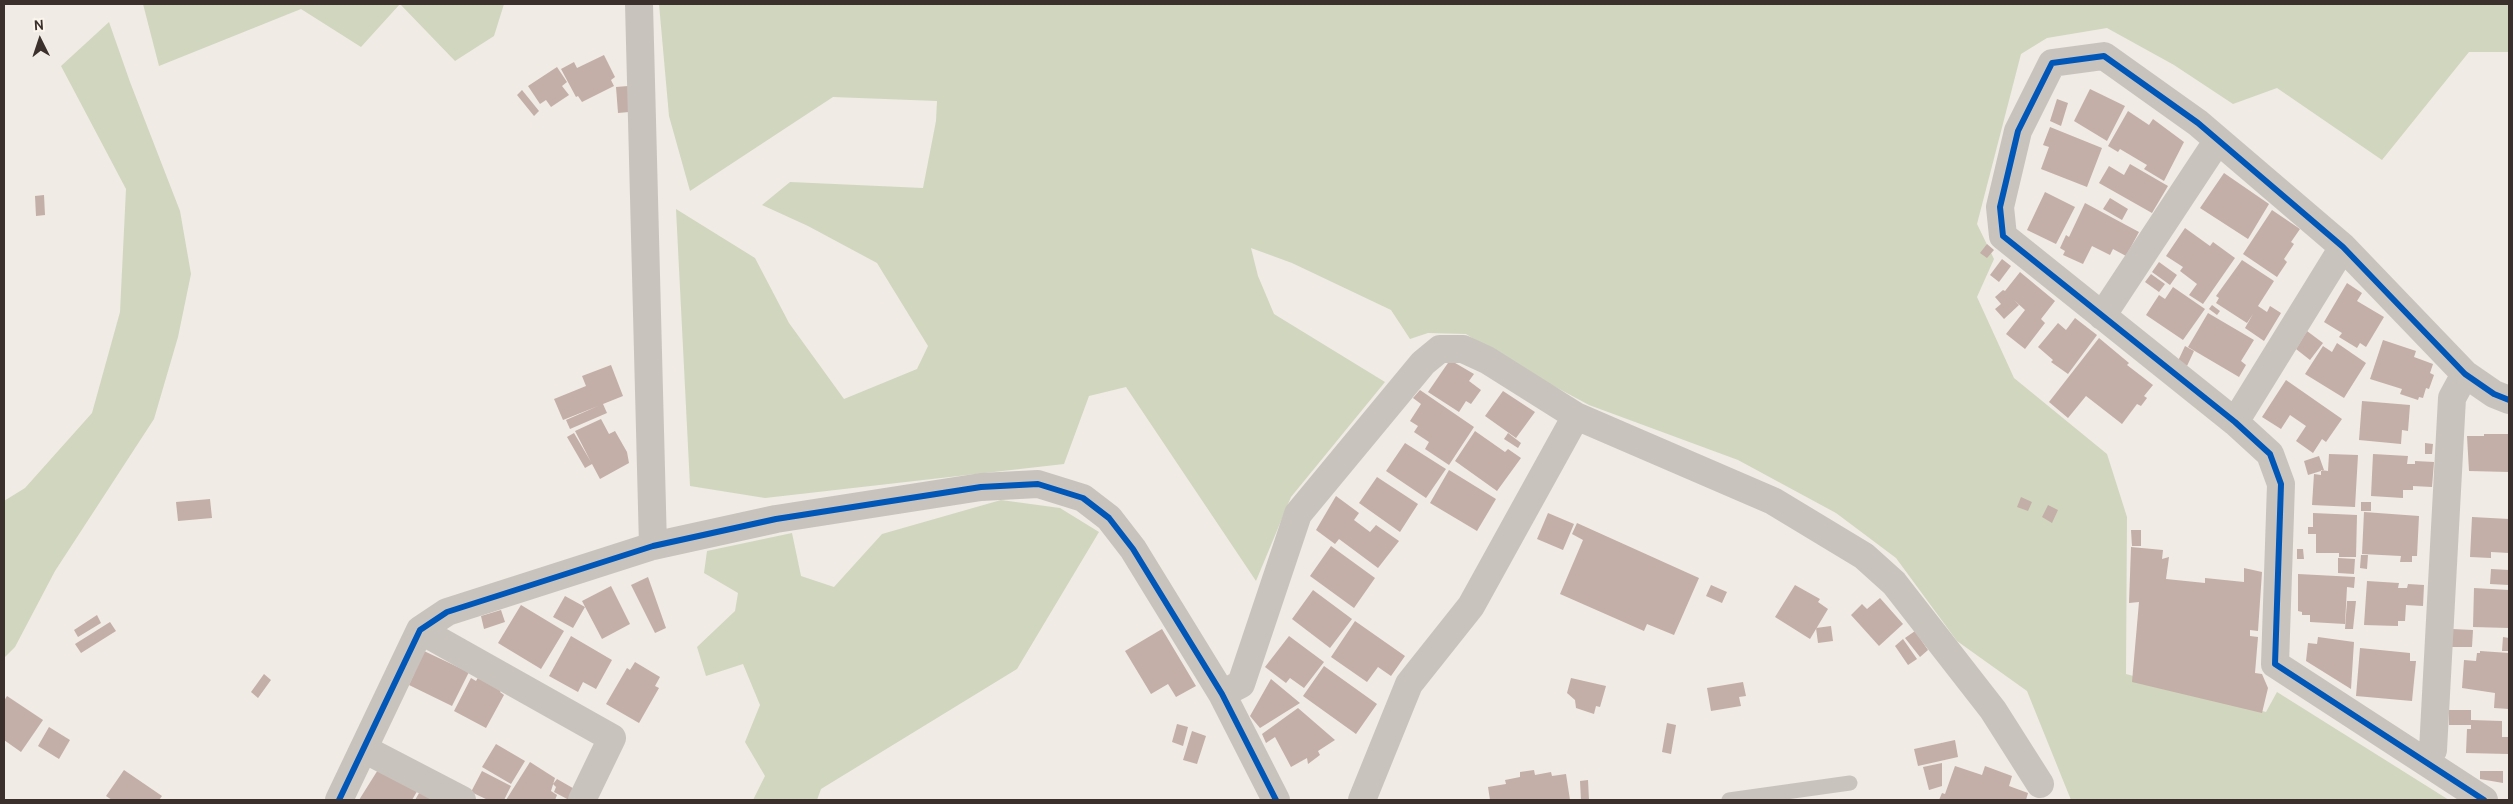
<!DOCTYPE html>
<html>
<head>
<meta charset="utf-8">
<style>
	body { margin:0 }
	#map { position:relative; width:2513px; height:804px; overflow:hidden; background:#f0ebe5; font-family:Cabin,sans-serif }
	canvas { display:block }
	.frame { position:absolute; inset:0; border:5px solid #3b302b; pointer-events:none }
	.north { position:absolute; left:15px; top:15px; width:50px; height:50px; -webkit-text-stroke:4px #fbf5ee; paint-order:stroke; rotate:356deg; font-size:14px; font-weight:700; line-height:20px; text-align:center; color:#3b302b }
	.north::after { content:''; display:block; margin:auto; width:18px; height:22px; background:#3b302b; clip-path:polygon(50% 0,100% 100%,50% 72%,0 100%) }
</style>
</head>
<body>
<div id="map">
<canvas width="2513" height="804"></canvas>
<div class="frame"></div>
<div class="north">N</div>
</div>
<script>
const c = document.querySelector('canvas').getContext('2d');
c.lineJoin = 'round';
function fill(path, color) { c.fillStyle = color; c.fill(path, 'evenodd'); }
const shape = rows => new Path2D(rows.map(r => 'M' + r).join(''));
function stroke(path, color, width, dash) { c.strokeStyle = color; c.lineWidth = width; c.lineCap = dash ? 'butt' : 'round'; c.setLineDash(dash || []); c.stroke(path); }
const green = shape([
	[143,4,400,4,361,47,301,9,159,66],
	[400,4,504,4,494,36,455,61],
	[659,4,2509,4,2509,56,2508,52,2469,52,2382,160,2277,88,2233,104,2174,65,2107,28,2047,38,2021,54,1977,224,1994,259,1977,297,2014,378,2107,454,2127,517,2126,674,2266,712,2277,692,2449,800,2071,800,2027,691,1957,641,1896,558,1836,513,1738,460,1589,405,1507,361,1466,334,1428,333,1410,339,1391,310,1292,263,1251,248,1258,276,1274,314,1385,382,1291,497,1256,581,1126,387,1089,396,1064,464,765,498,690,486,676,209,755,258,789,323,844,399,917,369,928,346,877,263,808,226,762,205,790,182,923,188,936,121,937,101,833,97,690,191,669,116],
	[109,22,130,82,180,211,191,274,178,337,154,419,55,571,15,647,4,658,4,501,25,488,92,413,120,312,126,189,61,66],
	[1001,500,1060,508,1099,532,1017,669,821,789,817,800,753,800,765,776,745,742,760,705,743,664,706,676,697,647,735,611,738,593,704,573,707,551,792,533,801,576,834,587,882,534]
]);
const building = shape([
	[604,55,615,77,611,80,614,86,582,102,578,96,576,97,561,69,574,62,577,68],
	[557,67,567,82,562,86,569,95,551,107,546,100,540,104,528,86],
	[628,86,629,112,618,113,616,87],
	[2090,89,2125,106,2107,141,2074,121],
	[522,90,539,111,534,116,517,95],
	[2057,99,2068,103,2061,126,2050,121],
	[2128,111,2149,125,2153,119,2184,142,2164,181,2144,169,2147,165,2120,149,2118,152,2108,146],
	[2050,127,2102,148,2087,187,2041,169,2049,147,2043,145],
	[2130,164,2168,186,2152,213,2099,183,2109,166,2124,175],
	[2224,173,2269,204,2248,239,2200,208],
	[2045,192,2075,207,2056,244,2027,230],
	[44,195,45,215,36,216,35,196],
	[2110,198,2128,209,2122,220,2103,209],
	[2085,203,2139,232,2126,256,2113,249,2110,255,2092,246,2083,264,2063,255,2065,251,2060,248,2066,235,2069,237],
	[2272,210,2300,229,2291,242,2294,244,2284,259,2287,262,2277,277,2243,254],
	[2185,228,2210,246,2213,242,2235,258,2203,304,2189,295,2197,284,2180,271,2183,267,2166,256],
	[1987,244,1994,250,1987,258,1980,253],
	[2002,259,2011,266,1999,282,1990,275],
	[2242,260,2274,281,2258,306,2267,312,2270,306,2281,313,2264,341,2245,328,2253,314,2247,323,2216,303,2219,298,2216,296],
	[2159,262,2177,275,2170,285,2152,272],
	[2020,272,2055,301,2041,319,2045,323,2025,349,2006,334,2025,310,2014,300,2019,305,2004,319,1995,309,2001,304,1995,297,2003,290,2005,291],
	[2151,274,2165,284,2159,292,2145,282],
	[2347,283,2362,293,2357,301,2384,317,2366,347,2360,343,2357,348,2339,337,2342,333,2324,322],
	[2173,287,2205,309,2183,340,2146,315,2159,295,2165,299],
	[2212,305,2220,311,2217,315,2209,309],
	[2208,313,2254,340,2241,361,2246,365,2239,377,2188,347],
	[2075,318,2097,335,2068,374,2051,362,2053,360,2038,347,2058,323,2066,330],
	[2307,331,2323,343,2310,360,2296,349],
	[2099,338,2129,363,2127,365,2153,385,2144,396,2147,398,2141,406,2137,404,2122,424,2086,396,2068,418,2049,402],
	[2383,340,2416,351,2414,357,2433,364,2430,373,2434,375,2429,389,2426,388,2423,398,2419,397,2418,400,2400,394,2402,389,2370,379],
	[2337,343,2366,363,2344,398,2305,374,2323,346,2332,352],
	[2185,346,2194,351,2187,366,2178,361],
	[1450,360,1474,374,1469,381,1481,390,1471,404,1466,401,1459,412,1428,392],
	[611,365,623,396,603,404,607,413,570,429,566,420,598,406,563,420,554,399,586,386,582,376],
	[2286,380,2342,419,2326,442,2322,439,2313,453,2296,441,2306,426,2290,415,2281,429,2262,417],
	[1420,390,1474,427,1449,465,1425,449,1429,442,1414,432,1418,426,1410,421,1421,404,1413,398],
	[1503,391,1535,412,1516,438,1485,416],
	[2362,401,2410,405,2408,431,2402,430,2401,444,2359,440],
	[601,419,609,434,615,431,627,452,629,463,600,479,592,464,585,468,567,437,574,433,591,462,575,431],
	[1475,431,1505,452,1508,449,1521,458,1497,491,1455,461],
	[1508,433,1521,443,1518,448,1504,439],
	[2484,434,2509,434,2509,472,2469,471,2467,436,2484,436],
	[1405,443,1446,469,1426,498,1386,471],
	[2425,443,2433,444,2432,454,2425,454],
	[2329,454,2358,455,2355,507,2312,505,2314,474,2321,475,2321,470,2328,471],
	[2373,454,2408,456,2407,464,2415,464,2415,461,2434,462,2432,487,2413,486,2413,490,2403,490,2403,498,2371,496],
	[2319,456,2324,470,2308,475,2304,461],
	[1449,470,1496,499,1477,531,1430,503],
	[1377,477,1418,504,1400,532,1359,503],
	[1336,496,1359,513,1354,520,1370,532,1376,525,1399,541,1378,568,1339,539,1335,544,1316,530],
	[2021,497,2032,502,2028,511,2017,507],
	[210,499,212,518,178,521,176,502],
	[2361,502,2371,502,2371,511,2361,511],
	[2048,505,2058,510,2052,523,2042,517],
	[2364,512,2419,516,2417,556,2412,556,2412,562,2400,562,2401,556,2362,554],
	[1548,513,1574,524,1563,550,1537,539],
	[2313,513,2357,515,2356,557,2339,557,2339,553,2316,553,2316,534,2308,534,2308,527,2313,527],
	[2472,517,2509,519,2509,553,2491,552,2491,558,2470,557],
	[1577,523,1699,578,1674,635,1647,624,1644,631,1560,594,1583,540,1572,534],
	[2131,530,2141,530,2141,546,2132,546],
	[1331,546,1375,578,1354,608,1310,576],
	[2131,547,2163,550,2162,559,2169,557,2166,579,2205,583,2205,578,2244,582,2244,568,2262,572,2258,631,2250,630,2250,636,2258,637,2255,673,2262,674,2268,688,2262,713,2132,682,2139,602,2129,603],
	[2297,549,2303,549,2304,559,2297,559],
	[2361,555,2368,555,2367,569,2360,568],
	[2338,558,2355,559,2354,574,2338,573],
	[2491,569,2509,570,2509,585,2490,584],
	[2298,574,2355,577,2354,588,2347,587,2345,624,2310,622,2310,615,2302,615,2302,612,2298,611],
	[648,577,666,628,655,633,631,585],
	[2367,581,2399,583,2398,588,2407,588,2408,584,2424,585,2423,606,2406,605,2405,621,2398,621,2398,626,2364,625],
	[1711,585,1727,592,1722,603,1706,596],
	[1795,585,1820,599,1818,602,1828,609,1810,639,1775,617],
	[611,586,630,624,602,639,582,601],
	[2474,588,2509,590,2509,628,2473,627],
	[1313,590,1352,619,1330,648,1292,619],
	[565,596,585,607,573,628,553,617],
	[1880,598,1903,624,1879,646,1851,615,1862,604,1867,609],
	[2347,601,2356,601,2353,629,2345,629],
	[521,605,564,631,541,669,498,643],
	[501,610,505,622,484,629,481,616],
	[97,615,101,623,78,637,74,630],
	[1355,621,1405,656,1391,676,1378,667,1367,682,1331,657],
	[110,622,116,631,81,653,75,644],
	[1831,626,1833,641,1818,643,1816,628],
	[1162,629,1196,686,1176,697,1168,684,1151,694,1125,651],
	[2452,629,2473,630,2472,647,2451,647],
	[1915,631,1928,650,1920,657,1905,638],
	[571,636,612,660,596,689,583,682,578,692,549,676],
	[1289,636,1324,662,1304,688,1290,678,1286,683,1265,667],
	[2318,637,2354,642,2351,689,2306,661,2308,643,2317,644],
	[2503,637,2509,638,2509,651,2502,651],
	[1903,639,1917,659,1908,665,1895,646],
	[2360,648,2410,653,2410,661,2416,661,2412,701,2356,696],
	[424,651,462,669,471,668,452,706,409,685],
	[2480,651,2509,653,2509,709,2494,708,2495,693,2462,688,2464,660,2476,661,2477,653,2480,653],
	[635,662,660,677,655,686,659,688,639,723,606,704,627,668,630,670],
	[1324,666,1377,704,1356,734,1303,696],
	[264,674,271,680,258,698,251,692],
	[480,674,503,687,500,692,504,695,486,728,454,711,471,678,476,681],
	[1571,678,1606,686,1600,707,1596,706,1594,714,1576,708,1575,700,1567,693],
	[1271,679,1300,703,1260,728,1250,716],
	[1743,682,1746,696,1739,697,1741,706,1711,711,1707,688],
	[7,696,43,720,21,752,4,740,4,701],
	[1298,708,1335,740,1318,751,1320,755,1308,764,1307,758,1291,767,1275,737,1266,743,1262,734],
	[2449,710,2471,710,2471,720,2502,721,2502,737,2508,737,2508,754,2466,753,2467,729,2471,729,2471,725,2449,725],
	[1667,723,1676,725,1671,754,1662,752],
	[1177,724,1188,727,1183,746,1172,742],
	[49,727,70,740,59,759,38,746],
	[1192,731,1206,736,1197,764,1183,760],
	[1955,740,1958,757,1918,766,1914,749],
	[496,744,525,761,511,784,482,767],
	[530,762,555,778,551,791,557,795,555,800,506,800],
	[1942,763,1942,786,1929,790,1923,767],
	[381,765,419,788,412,800,359,800],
	[1955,766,1982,775,1985,766,2012,776,2009,786,2028,793,2026,800,1939,800,1942,793,1945,794],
	[124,770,162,796,159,800,112,800,106,796],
	[1534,770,1535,775,1551,772,1552,776,1566,774,1570,800,1490,800,1488,787,1506,784,1505,780,1520,777,1520,772],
	[482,771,511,786,504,800,488,800,471,792],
	[2480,771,2503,771,2503,783,2480,779],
	[557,779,578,791,569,800,554,792,556,787,553,784],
	[1588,780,1589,800,1581,800,1580,781],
	[422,788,444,800,415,800]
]);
const lane = shape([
	[1729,800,1850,783]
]);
const street = shape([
	[639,4,653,546],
	[2102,316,2218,140],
	[2235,422,2343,247],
	[420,630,612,738,582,800],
	[1222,694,1241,684,1298,514,1423,363,1440,349,1463,349,1487,360,1576,416,1773,501,1864,556,1894,583,1993,710,2040,784],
	[364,749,462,800],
	[2423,760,2433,750,2452,398,2465,374],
	[339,800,420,630,447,612,653,546,776,519,981,487,1038,484,1083,498,1109,518,1133,549,1222,694,1276,800],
	[1362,800,1409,684,1471,606,1576,416],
	[2484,800,2275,664,2281,484,2270,454,2235,422,2003,236,2000,207,2018,131,2052,63,2104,56,2198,123,2343,247,2465,374,2494,394,2509,400]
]);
const cycleway = shape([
	[339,800,420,630,447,612,653,546,776,519,981,487,1038,484,1083,498,1109,518,1133,549,1222,694,1276,800],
	[2484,800,2275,664,2281,484,2270,454,2235,422,2003,236,2000,207,2018,131,2052,63,2104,56,2198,123,2343,247,2465,374,2494,394,2509,400]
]);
fill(green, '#d1d6bf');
fill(building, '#c3afa7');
stroke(lane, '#c9c3be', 15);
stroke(street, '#c9c3be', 28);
stroke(cycleway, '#0057b8', 6);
</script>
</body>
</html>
